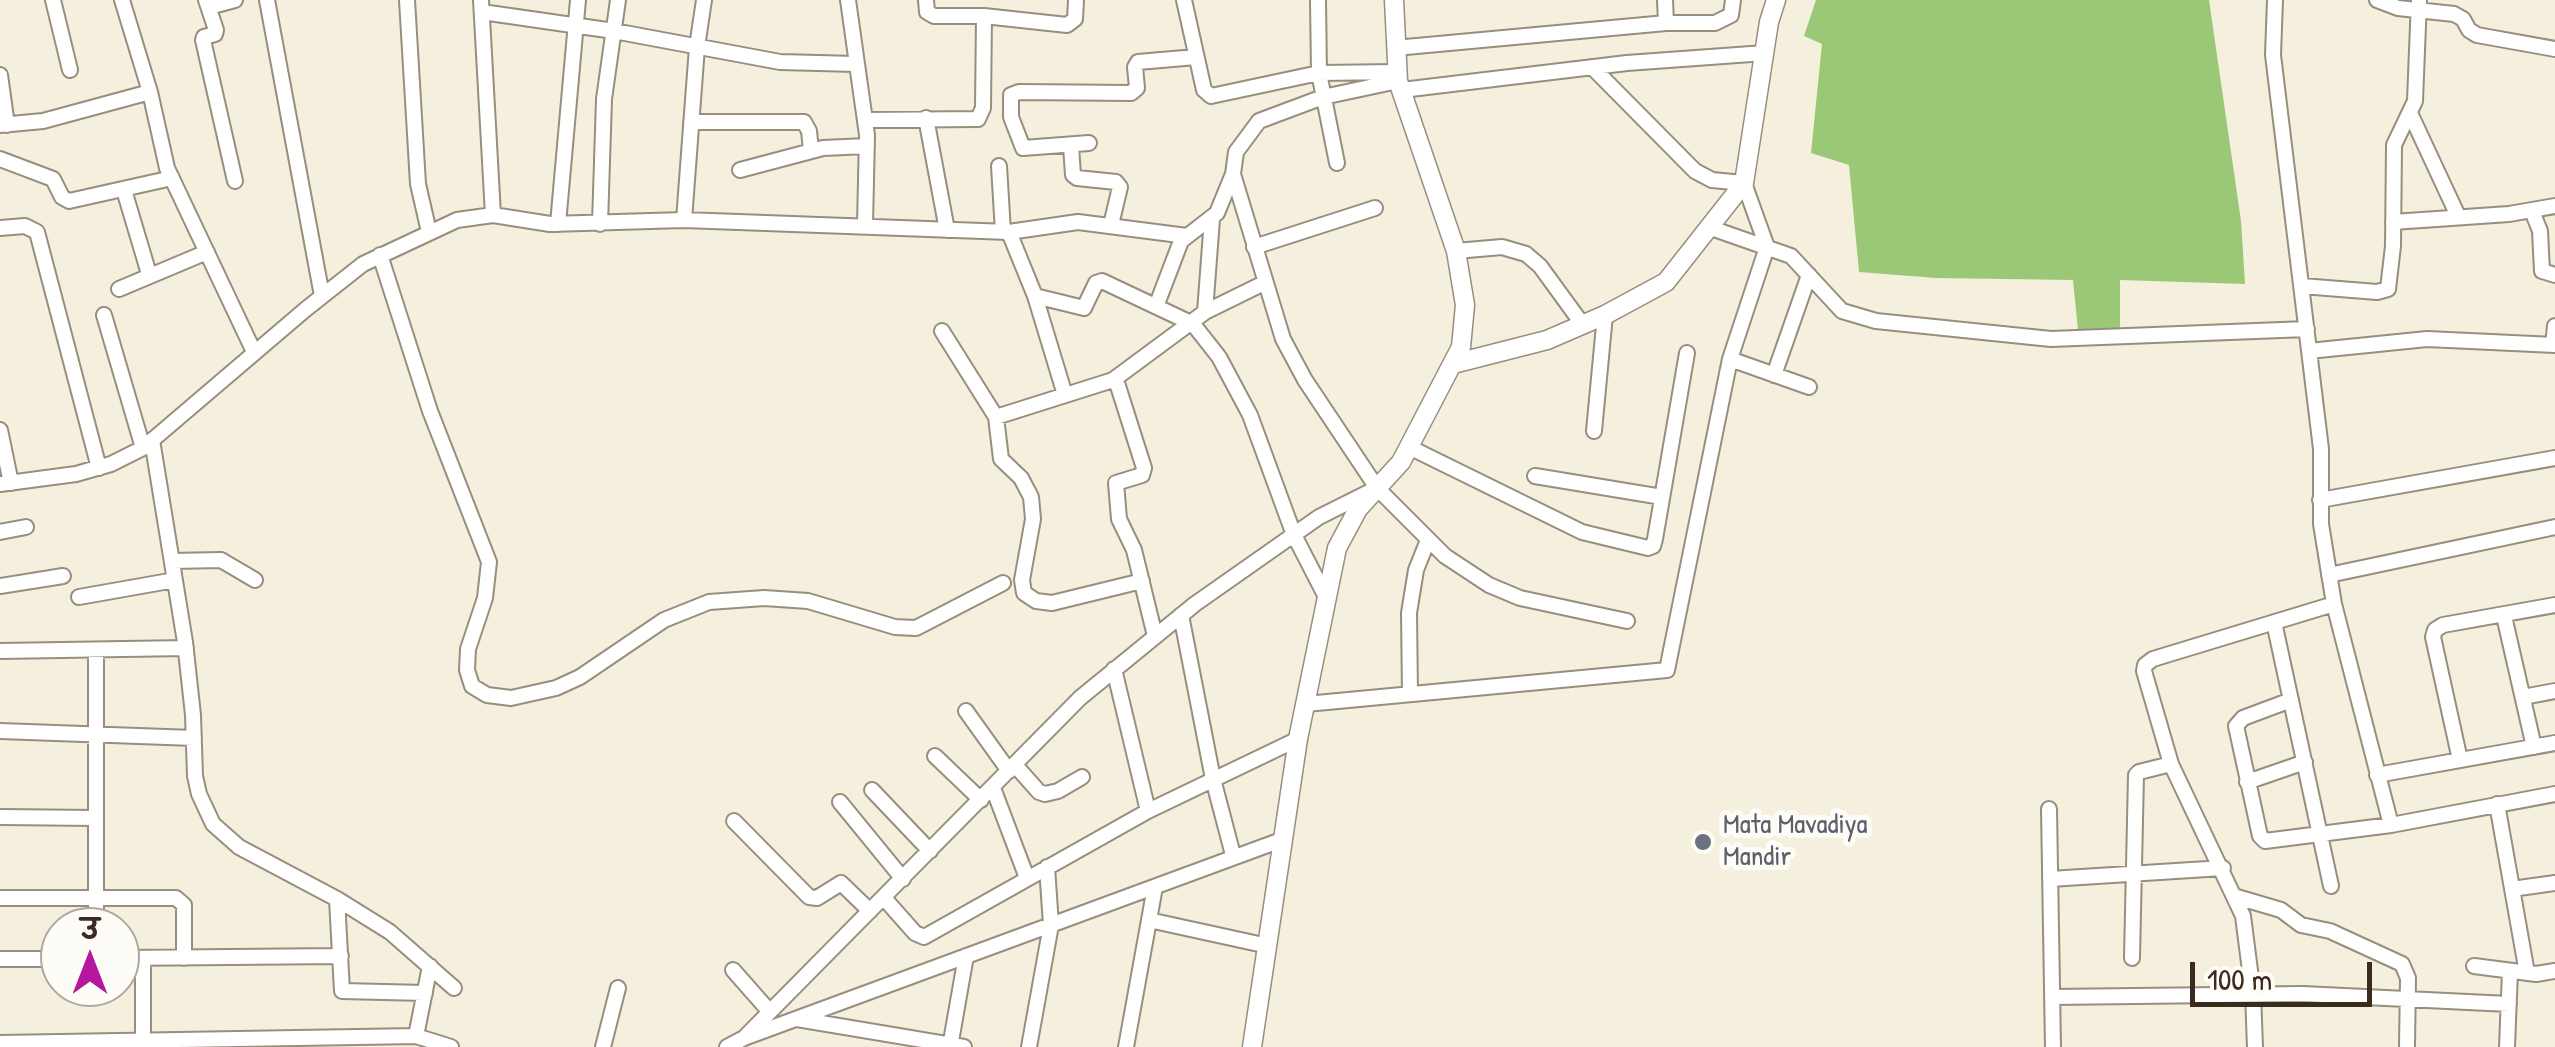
<!DOCTYPE html>
<html>
<head>
<meta charset="utf-8">
<style>
	body { margin:0 }
	#map { position:relative; width:2555px; height:1047px; overflow:hidden; background:#f5f0de; font-family:"Patrick Hand","Playpen Sans Deva",sans-serif }
	canvas { display:block }
	.north { position:absolute; left:40px; top:907px; width:100px; height:100px; box-sizing:border-box; background:#fdfcf7; border:2px solid #afa8a0; border-radius:50%; rotate:0deg; font-size:28px; font-weight:700; line-height:40px; text-align:center; color:#3b2a1e }
	.north::after { content:''; display:block; margin:auto; width:35px; height:45px; background:#b5179e; clip-path:polygon(50% 0,100% 100%,50% 72%,0 100%) }
	.scale { position:absolute; left:2190px; top:962px; width:182px; height:45px; box-sizing:border-box; border:5px solid #3b2a1e; border-top:0; padding-left:12px; font-size:30px; line-height:35px; white-space:nowrap; color:#3b2a1e; -webkit-text-stroke:8px #fdfcf7; paint-order:stroke }
</style>
</head>
<body>
<div id="map">
<canvas width="2555" height="1047"></canvas>
<div class="north">उ</div>
<div class="scale">100 m</div>
</div>
<script>
const c = document.querySelector('canvas').getContext('2d');
c.lineJoin = 'round';
function fill(path, color) { c.fillStyle = color; c.fill(path, 'evenodd'); }
const shape = rows => new Path2D(rows.map(r => 'M' + r).join(''));
function stroke(path, color, width, dash) { c.strokeStyle = color; c.lineWidth = width; c.lineCap = dash ? 'butt' : 'round'; c.setLineDash(dash || []); c.stroke(path); }
function drawText(font, color, halo, rows, align = 'center') {
  c.font = font + ' "Patrick Hand",sans-serif'; c.lineWidth = 10; c.setLineDash([]); c.textBaseline = 'middle'; c.strokeStyle = halo; c.fillStyle = color; for (const [text, x, y, turn = 0] of rows) {
    c.save(); c.translate(x, y); c.rotate((+turn || 0) * Math.PI / 180); c.textAlign = isNaN(turn) ? turn : align; if (halo) c.strokeText(text, 0, 0); c.fillText(text, 0, 0); c.restore();
  }
}
const green = shape([
	[1816,0,2209,0,2241,221,2245,284,2120,280,2120,330,2078,330,2073,280,1936,278,1859,272,1849,165,1811,153,1822,44,1804,36]
]);
const minor = shape([
	[53,0,70,70],
	[122,0,150,92,167,168,254,352],
	[206,0,216,30,215,34,204,37,203,40,235,181],
	[267,0,322,296],
	[407,0,418,184,429,232],
	[481,0,493,215],
	[848,0,867,135,865,225],
	[926,0,927,12,934,16,984,16,1067,25,1075,19,1076,0],
	[1184,0,1204,90,1211,96,1319,73,1397,72],
	[1318,0,1319,73,1337,163],
	[1665,0,1666,23],
	[2377,0,2398,8,2454,14,2463,19,2469,30,2477,35,2555,49],
	[209,7,235,0],
	[482,12,614,31,780,62,856,64],
	[1395,48,1666,23,1715,23,1731,15,1733,0],
	[0,75,7,125],
	[1402,90,1627,63,1765,53],
	[2410,113,2458,216],
	[926,118,947,230],
	[865,120,978,119,983,108,984,16],
	[691,122,804,122,809,131,811,150],
	[0,125,43,121,150,92],
	[1089,143,1023,148,1011,117,1011,95,1019,92,1131,93,1137,88,1135,67,1138,62,1196,57],
	[1071,146,1073,175,1077,178,1116,182,1120,187,1111,225],
	[0,159,53,179,62,197,69,201,172,178],
	[999,166,1003,232],
	[740,170,823,148,867,146],
	[1233,174,1283,339,1305,380,1377,488,1445,556,1489,585,1520,598,1627,621],
	[124,190,149,274],
	[2532,211,2540,231,2542,271,2555,275],
	[684,220,697,47,704,0],
	[2393,222,2509,214,2555,206],
	[558,224,578,0],
	[600,224,604,99,618,0],
	[0,228,25,226,37,232,99,468],
	[1711,228,1791,256,1842,311,1876,321,2051,339,2307,329],
	[1009,232,1078,222,1187,236],
	[1254,247,1375,208],
	[1456,251,1502,247,1526,254,1540,266,1583,325],
	[380,255,430,411,489,562,485,598,468,649,467,670,472,686,487,695,511,698,556,688,580,677,664,620,709,602,764,598,808,601,895,627,916,628,1003,583],
	[2302,286,2377,292,2388,289,2393,246,2394,145,2415,101,2419,0],
	[119,289,207,252],
	[1035,296,1084,308,1096,283,1102,281,1193,324,1219,357,1250,415,1294,535,1327,599],
	[1157,304,1181,241,1217,213,1233,174,1236,152,1259,121,1323,97,1398,81],
	[1205,312,1212,219],
	[104,315,143,448],
	[942,331,996,417,1001,459,1021,478,1031,497,1033,519,1022,580,1024,593,1036,601,1052,603,1142,581],
	[2553,345,2555,326],
	[2309,351,2427,339,2555,345],
	[1730,359,1809,387],
	[1774,375,1809,275],
	[1113,380,1205,312,1264,283],
	[996,417,1113,380,1118,386,1144,468,1142,475,1116,483,1119,519,1134,550,1155,636],
	[0,430,11,483],
	[1594,431,1605,315],
	[152,440,185,642,193,715,195,776,199,794,213,824,239,847,337,899,390,932,454,988],
	[1409,447,1582,532,1648,548,1653,546,1655,539,1687,353],
	[1535,476,1662,497],
	[0,484,76,474,111,464,143,448,306,309,363,264,457,220,493,215,550,224,684,220,1009,232,1035,296,1065,395],
	[2320,500,2555,458],
	[0,532,26,527],
	[172,561,221,560,255,580],
	[2329,575,2555,527],
	[0,586,63,576],
	[79,597,175,580],
	[2334,604,2391,825],
	[1181,615,1213,779,1233,855],
	[2504,616,2534,747],
	[2274,622,2331,886],
	[0,651,186,648],
	[1114,669,1148,811],
	[1410,694,1409,613,1416,570,1428,540],
	[2523,697,2555,691],
	[2291,700,2243,718,2236,726,2260,836,2265,841,2391,825,2555,794],
	[1306,704,1667,670,1730,359,1767,247,1744,183,1712,180,1695,171,1592,67],
	[966,711,1009,771],
	[0,731,194,738],
	[935,756,981,800],
	[2460,760,2433,637,2435,630,2443,625,2555,605],
	[1015,765,1039,792,1045,794,1058,791,1082,777],
	[2377,775,2555,743],
	[2247,782,2305,762],
	[993,788,1027,878],
	[872,790,930,851],
	[840,802,903,879],
	[2497,804,2527,973],
	[2049,809,2053,1047],
	[0,817,96,818],
	[734,821,809,897,817,898,841,883,870,911],
	[2050,879,2223,868],
	[2512,889,2555,883],
	[2237,897,2281,910,2301,925,2330,931,2402,964,2408,978,2407,1047],
	[0,898,176,898,184,905,184,958],
	[884,898,915,933,924,937,1148,811,1298,739],
	[337,899,342,991,425,993],
	[1149,920,1268,946],
	[96,927,96,651],
	[120,958,341,956],
	[2132,958,2136,775,2139,772,2171,764],
	[0,959,60,959],
	[2474,966,2536,974,2555,971],
	[733,970,770,1012],
	[2052,997,2303,994,2509,1004],
	[797,1019,964,1047],
	[416,1036,430,966],
	[744,1038,1080,698,1195,604,1319,517,1371,491],
	[0,1043,416,1036,451,1047],
	[143,1047,143,958],
	[603,1047,618,988],
	[727,1047,744,1038,1284,839],
	[950,1047,966,956],
	[1029,1047,1051,925,1047,867],
	[1126,1047,1155,887],
	[2255,1047,2253,994,2243,916,2171,764,2144,671,2145,665,2153,659,2334,604,2321,524,2321,449,2273,55,2275,0],
	[2507,1047,2510,971]
]);
const tertiary = shape([
	[1453,364,1547,340,1605,315,1666,282,1744,183,1769,22,1776,0],
	[1252,1047,1298,739,1337,548,1358,509,1401,462,1461,347,1465,305,1456,251,1398,81,1394,0]
]);
const markers = [
	[1703,842,10,"#6b7280"]
];
const worshipNames = [
	["Mata Mavadiya",1723,826],
	["Mandir",1723,858]
];
fill(green, '#9ac876');
stroke(minor, '#988d7e', 18);
stroke(tertiary, '#988d7e', 21);
stroke(minor, '#fff', 14);
stroke(tertiary, '#fff', 18);
for (const [x, y, r, color] of markers) { const dot = new Path2D(); dot.arc(x, y, r, 0, 2 * Math.PI); c.fillStyle = color; c.fill(dot); stroke(dot, '#fdfcf7', 4); }
drawText('28px', '#5b616d', '#fdfcf7', worshipNames, 'left');
</script>
</body>
</html>
